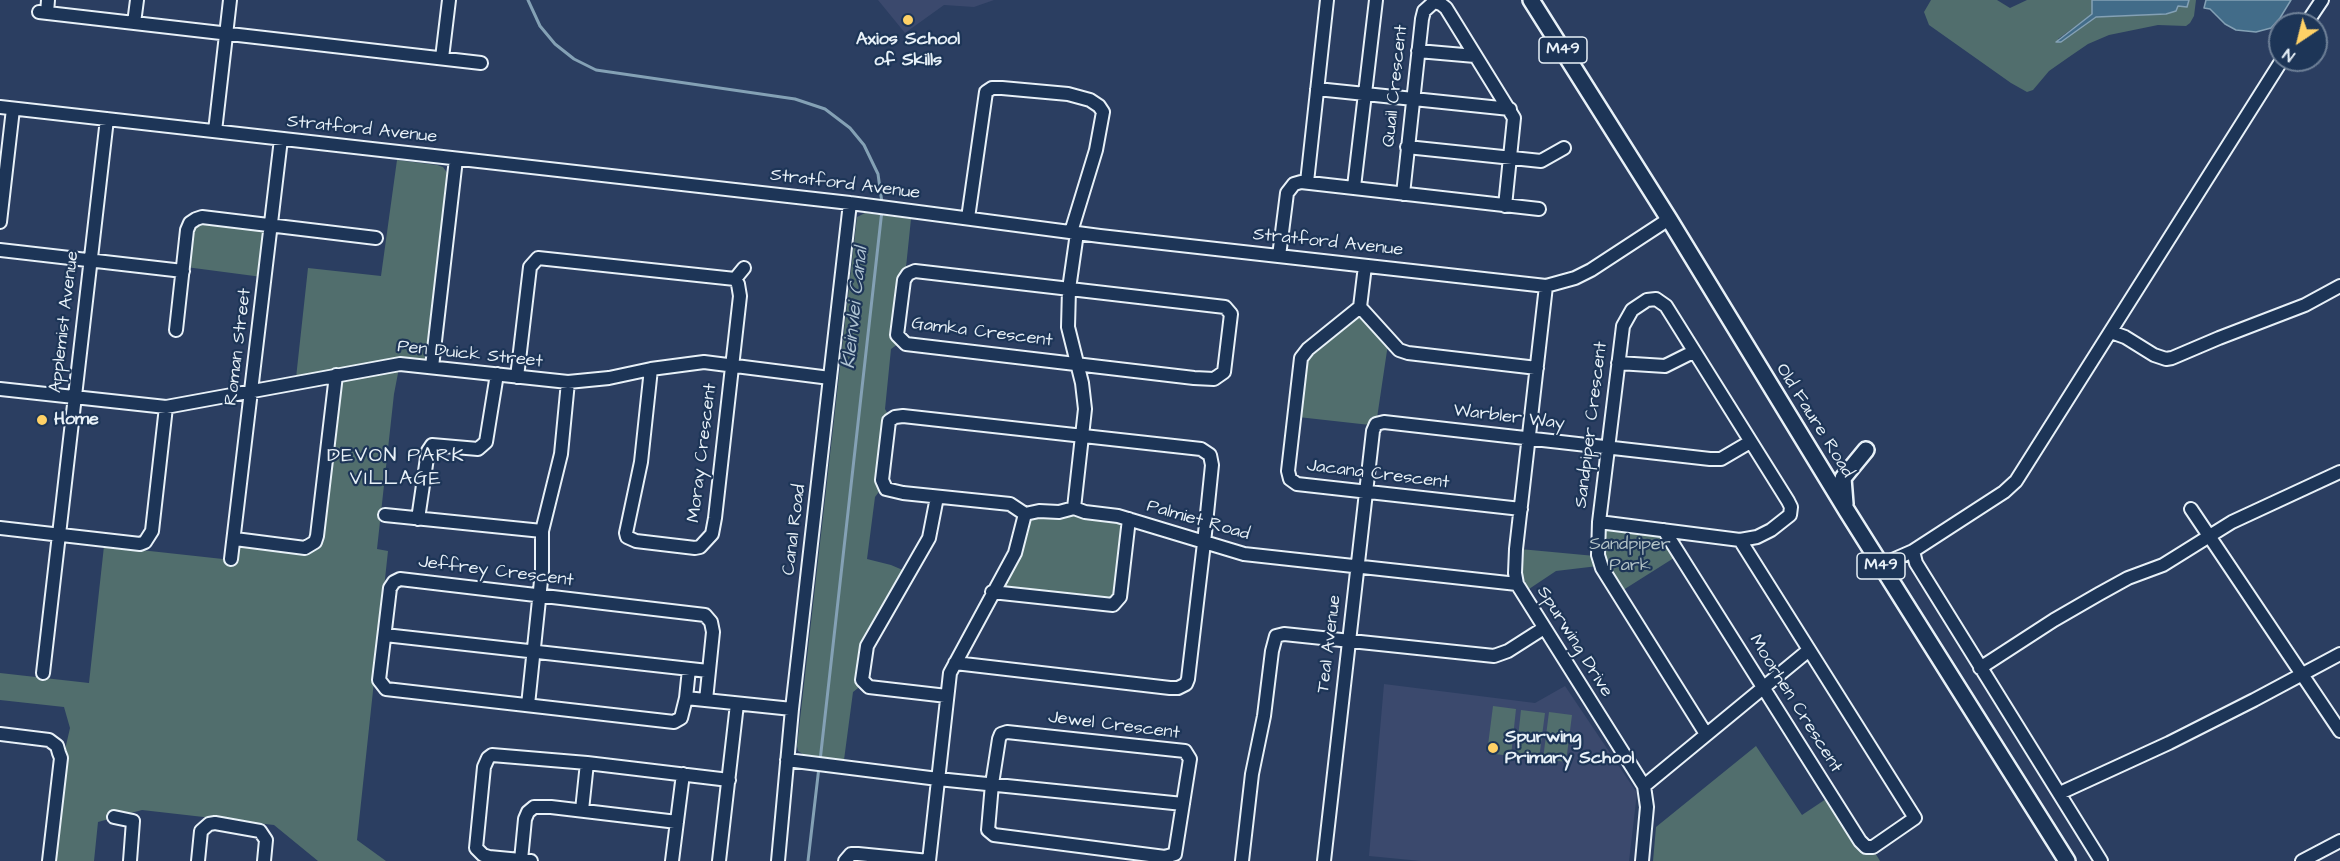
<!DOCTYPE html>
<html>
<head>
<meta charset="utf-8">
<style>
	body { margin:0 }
	#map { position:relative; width:2340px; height:861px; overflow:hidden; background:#2b3e61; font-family:"Architects Daughter",sans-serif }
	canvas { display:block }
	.north { position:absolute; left:2268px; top:12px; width:60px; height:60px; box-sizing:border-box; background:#1d3557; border:2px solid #6e8097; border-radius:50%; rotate:215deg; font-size:16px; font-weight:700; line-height:24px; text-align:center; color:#e8f1f8 }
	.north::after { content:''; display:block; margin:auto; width:21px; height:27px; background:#ffd166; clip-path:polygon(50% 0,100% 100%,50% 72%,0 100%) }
</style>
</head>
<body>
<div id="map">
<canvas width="2340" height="861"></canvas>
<div class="north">N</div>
</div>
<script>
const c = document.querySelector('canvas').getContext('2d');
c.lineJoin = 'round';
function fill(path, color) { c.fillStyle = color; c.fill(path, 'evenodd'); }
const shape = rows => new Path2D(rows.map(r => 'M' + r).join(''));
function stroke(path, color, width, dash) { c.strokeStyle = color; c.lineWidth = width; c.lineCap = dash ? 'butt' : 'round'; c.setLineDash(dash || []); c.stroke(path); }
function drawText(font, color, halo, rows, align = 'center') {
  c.font = font + ' "Architects Daughter",sans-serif'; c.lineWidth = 4.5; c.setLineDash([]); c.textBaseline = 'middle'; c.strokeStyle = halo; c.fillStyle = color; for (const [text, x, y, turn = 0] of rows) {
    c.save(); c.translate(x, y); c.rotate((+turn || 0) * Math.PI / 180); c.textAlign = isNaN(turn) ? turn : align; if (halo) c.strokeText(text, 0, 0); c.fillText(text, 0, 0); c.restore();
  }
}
const built = shape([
	[878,0,994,0,974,7,944,5,905,33],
	[1384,684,1535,703,1565,686,1637,793,1629,861,1421,861,1369,856]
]);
const green = shape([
	[1931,0,1997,0,2010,8,2027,0,2092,0,2092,14,2058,39,2060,42,2096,17,2166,14,2178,6,2187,7,2189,0,2196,0,2194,16,2190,23,2186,26,2158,25,2109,35,2088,44,2069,57,2049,71,2033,90,2027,92,2011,83,1929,25,1924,12],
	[397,160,437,165,443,167,448,174,427,358,422,361,381,361,296,378,308,268,381,276],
	[865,213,911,219,898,344,891,349,885,409,889,416,881,489,875,497,867,559,891,565,905,571,863,648,862,685,853,692,844,760,804,755,798,751,797,746,857,217],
	[202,221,265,230,262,277,186,267,190,231],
	[1360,314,1388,344,1377,418,1371,417,1370,425,1298,417,1306,356],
	[399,368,394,394,377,549,388,551,357,840,386,861,318,861,274,825,142,810,98,822,94,861,52,861,64,754,70,728,64,707,0,700,0,673,89,683,104,546,232,560,240,545,311,549,338,386,346,376],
	[1071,512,1118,520,1123,523,1115,600,1005,589,1003,584,1029,520,1032,517],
	[1607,528,1660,533,1677,556,1620,592,1601,553,1605,529],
	[1520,549,1595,556,1598,566,1556,571,1526,591,1519,576],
	[1493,706,1516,709,1511,756,1487,753],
	[1521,710,1545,713,1539,759,1516,756],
	[1549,712,1572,715,1566,762,1543,759],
	[1756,746,1802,815,1829,797,1867,855,1874,851,1880,861,1653,861,1656,827]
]);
const water = shape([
	[2092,0,2189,0,2187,7,2178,6,2176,11,2166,14,2096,17,2061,42,2056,42,2092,14,2092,0],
	[2206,0,2291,0,2280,18,2271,28,2256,32,2236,30,2225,24,2210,9,2204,8,2206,0]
]);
const stream = shape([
	[528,0,540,26,555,44,574,59,596,70,795,99,825,109,850,128,864,145,878,174,882,203],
	[820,761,882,210],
	[808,861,819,767]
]);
const minor = shape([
	[39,12,481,63],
	[47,13,48,0],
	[134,23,137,0],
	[2306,24,2322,0],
	[1418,51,1475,56],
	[442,58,449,0],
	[1317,89,1510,109],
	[0,107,850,203,1100,236,1546,286,1575,278,1591,270,1669,219],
	[215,131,230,0],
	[1407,147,1541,161,1564,148],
	[1307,182,1327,0],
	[1354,187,1376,0],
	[1403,194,1422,19,1424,11,1434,2,1441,4,1446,8,1514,118,1505,206],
	[968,218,986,92,992,88,1002,88,1068,94,1090,100,1099,106,1103,112,1096,150,1071,232],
	[0,222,13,109],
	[0,250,183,271],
	[1279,256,1287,193,1294,184,1301,182,1539,209],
	[1365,266,1360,307,1399,350,1408,353,1537,368],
	[915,271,1225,307,1231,314,1224,372,1214,379,1194,378,906,344,897,335,904,280,908,274,915,271],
	[735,279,744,268],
	[1546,286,1516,549,1515,573,1517,584,1644,786,1647,807,1642,861],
	[1360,307,1308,349,1301,358,1288,471,1290,479,1297,484,1521,509],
	[176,330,187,230,190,223,196,219,202,217,376,238],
	[2111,332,2125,337,2154,355,2166,359,2172,358,2219,338,2305,305,2340,286],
	[1618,363,1665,366,1693,352],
	[432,367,456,159],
	[517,377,530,267,538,258,735,279,738,284,740,296,715,518,712,534,700,547,695,548,636,541,627,537,626,533,641,462,651,369],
	[0,389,166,407,400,364,568,382,609,378,651,369,704,362,830,378],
	[937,497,929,538,867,646,862,680,869,687,947,696],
	[1074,508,1085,409,1082,383,1068,327,1069,289,1077,233],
	[2191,509,2340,731],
	[1025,514,1039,511,1059,512,1074,508,1085,512,1118,516,1244,554,1517,584],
	[385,515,542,531],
	[418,519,428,451,432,445,478,449,486,442,497,374],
	[1599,522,1740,540,1757,537,1771,530,1790,515,1791,507,1788,501,1666,306,1656,299,1647,300,1632,310,1623,326,1599,522,1598,555,1602,568,1706,734],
	[0,528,140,544,145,542,152,531,166,407],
	[1664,530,1860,841,1866,847,1873,847,1915,818,1740,540],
	[235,539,305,548,315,542,317,536,336,375],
	[231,559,281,139],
	[1881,565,1913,551],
	[992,592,1113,605,1120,597,1129,519],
	[385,635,708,671],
	[955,663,1170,688,1178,688,1186,684,1188,679,1204,543,1212,465,1210,455,1201,449,903,416,895,417,889,421,882,480,886,489,903,493,1010,504,1025,514],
	[1980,668,2054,620,2099,594,2128,578,2163,565,2232,522,2340,472],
	[43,673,107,119],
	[686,698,689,669],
	[706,700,713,632,711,622,705,615,400,579,394,582,390,588,379,680,386,689,674,722,681,718,686,698,792,709],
	[528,705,542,571,542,531,561,454,568,382],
	[1007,732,1185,751,1190,759,1175,854,1165,857,994,835,988,830,992,784,999,739,1001,734,1007,732],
	[0,734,49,740,57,746,59,753,61,758,49,861],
	[787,760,938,779,1183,804],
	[1644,786,1809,650],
	[2060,793,2169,743,2254,700,2340,654],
	[582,810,587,763],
	[114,817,133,821,130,861],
	[521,860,525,819,528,812,534,807,551,807,677,822],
	[198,861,201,831,209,824,215,823,260,831,266,840,264,861],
	[531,861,489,857,483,855,476,848,484,767,488,758,492,755,587,763,729,780],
	[672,861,683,774],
	[719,861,737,704],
	[778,861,792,709,850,203],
	[845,861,851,854,858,854,929,861],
	[929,861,950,673,1015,553,1025,514],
	[1242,861,1252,774,1264,716,1272,651,1276,636,1284,634,1494,656,1508,651,1544,628],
	[1324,861,1373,431,1376,424,1384,422,1710,459,1721,459,1750,442],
	[2101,861,1916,563,1913,551,2004,492,2016,481,2282,60],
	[2302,861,2340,841]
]);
const major = shape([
	[1531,0,1669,219,1847,511,2067,861],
	[1845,504,1843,478,1866,450]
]);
const markers = [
	[908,20,6,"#ffd166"],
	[42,420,6,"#ffd166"],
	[1493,748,6,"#ffd166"]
];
const shields = [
	[1563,50,48],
	[1881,566,48]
];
const shieldNames = [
	["M49",1563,50],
	["M49",1881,566]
];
const poiNames = [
	["Axios School",908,40,"center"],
	["of Skills",908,61,"center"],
	["Home",54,420],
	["Spurwing",1505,738],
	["Primary School",1505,759]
];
const streetNames = [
	["Quail Crescent",1396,86,-84],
	["Stratford Avenue",362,130,6],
	["Stratford Avenue",845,185,7],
	["Stratford Avenue",1328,243,6],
	["Applemist Avenue",65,322,-83],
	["Gamka Crescent",982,333,7],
	["Roman Street",239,347,-83],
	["Pen Duick Street",470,355,6],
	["Warbler Way",1509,418,7],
	["Old Faure Road",1814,421,58],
	["Sandpiper Crescent",1592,425,-83],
	["Moray Crescent",703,453,-83],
	["Jacana Crescent",1378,475,7],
	["Palmiet Road",1198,521,16],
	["Canal Road",795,530,-83],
	["Jeffrey Crescent",496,572,7],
	["Spurwing Drive",1574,642,58],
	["Teal Avenue",1330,644,-83],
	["Moorhen Crescent",1795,704,58],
	["Jewel Crescent",1114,726,7]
];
const parkNames = [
	["Sandpiper",1630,545],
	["Park",1630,566]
];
const waterNames = [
	["Kleinvlei Canal",856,308,-84]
];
const neighbourhoodNames = [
	["DEVON PARK",396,457],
	["VILLAGE",396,480]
];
fill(built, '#3b496d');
fill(green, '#516e6d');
fill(water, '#426c89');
stroke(water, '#84a1b5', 1.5);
stroke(stream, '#84a1b5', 3);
stroke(minor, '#e8f1f8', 16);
stroke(major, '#e8f1f8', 20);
stroke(minor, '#1d3557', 12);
stroke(major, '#1d3557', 15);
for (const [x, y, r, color] of markers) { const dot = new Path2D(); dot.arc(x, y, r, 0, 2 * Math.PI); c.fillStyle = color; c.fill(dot); stroke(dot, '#1d3557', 2); }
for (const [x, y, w] of shields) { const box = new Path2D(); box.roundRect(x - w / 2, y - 13, w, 26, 4.5); c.fillStyle = '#1d3557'; c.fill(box); stroke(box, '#e8f1f8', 1.5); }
drawText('bold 16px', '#e8f1f8', null, shieldNames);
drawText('bold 18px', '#e8f1f8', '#1d3557', poiNames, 'left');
drawText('18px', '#e8f1f8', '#1d3557', streetNames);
drawText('18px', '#b3c3c7', '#1d3557', parkNames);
drawText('italic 20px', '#aec2d1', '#1d3557', waterNames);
c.letterSpacing = '1.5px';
drawText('20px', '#e8f1f8', '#1d3557', neighbourhoodNames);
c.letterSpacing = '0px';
</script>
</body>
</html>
